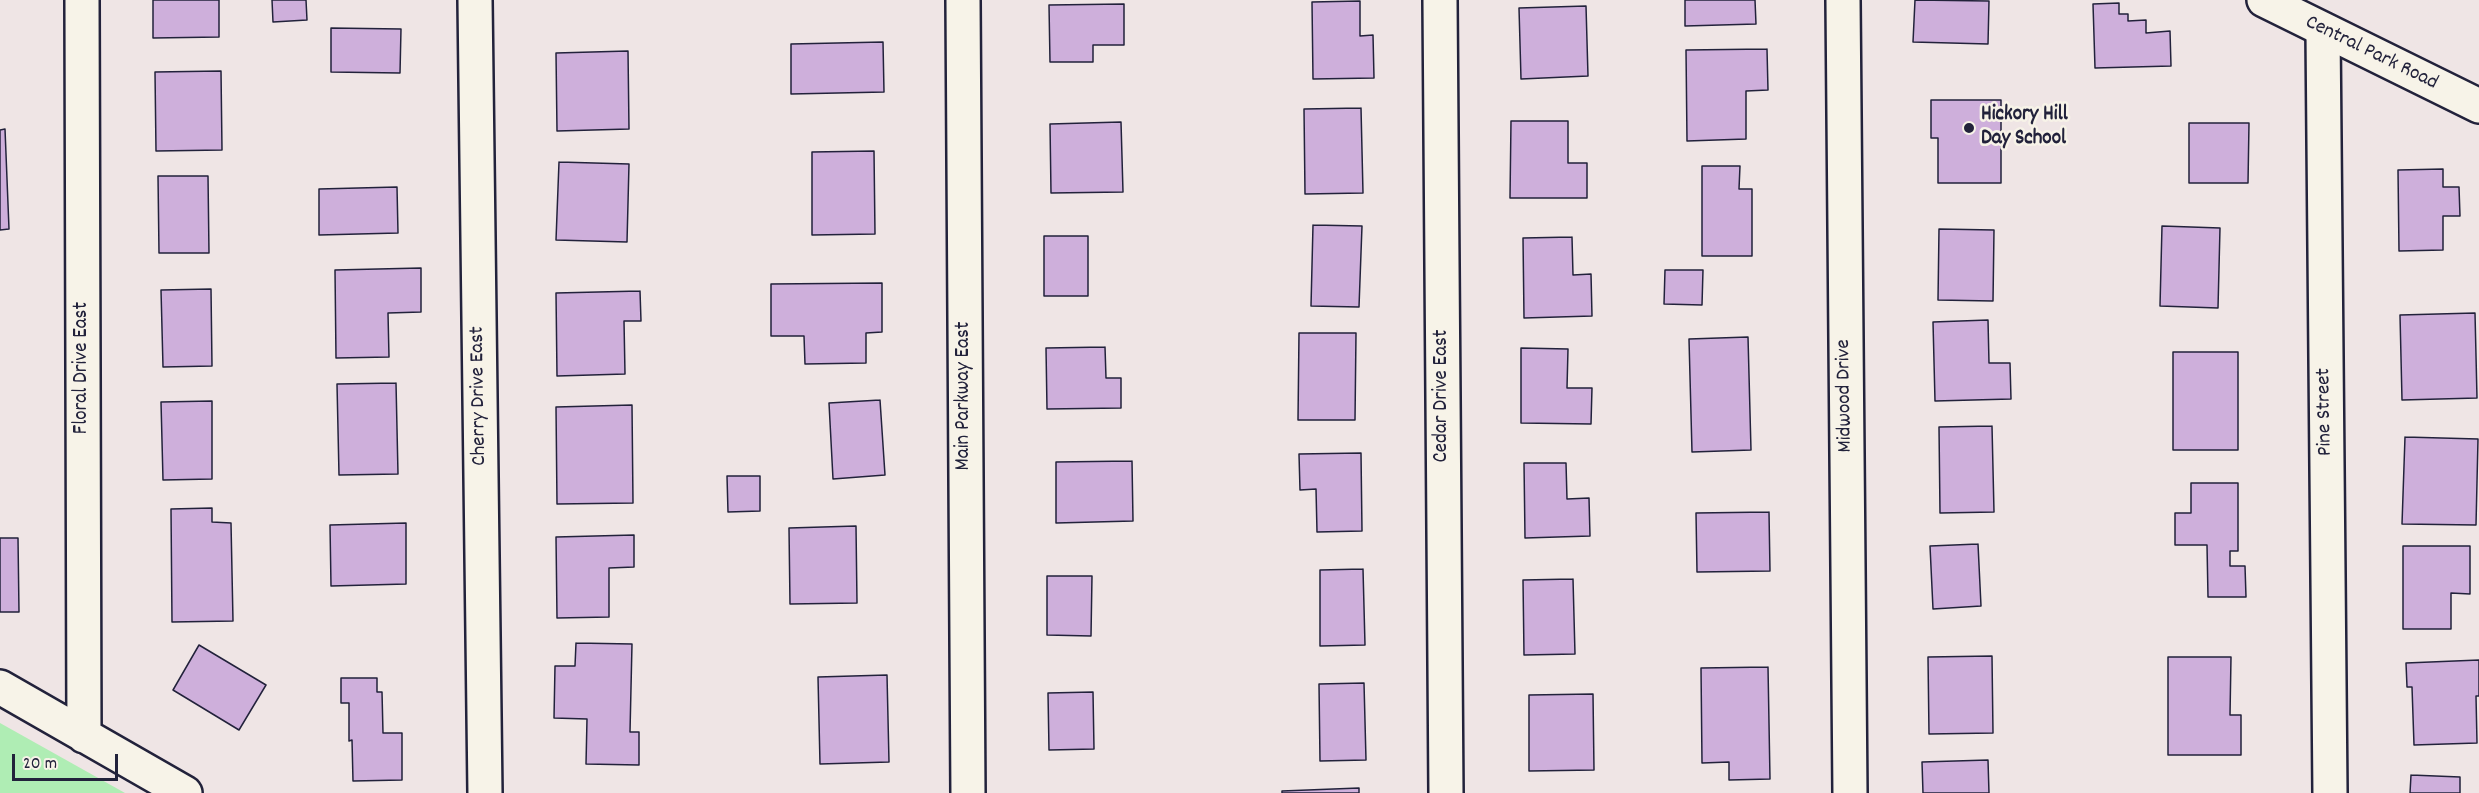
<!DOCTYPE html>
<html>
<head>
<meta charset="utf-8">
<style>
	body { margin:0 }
	#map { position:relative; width:2479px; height:793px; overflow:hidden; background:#efe5e5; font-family:Dekko,sans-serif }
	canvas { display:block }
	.scale { position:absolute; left:12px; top:754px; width:106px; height:27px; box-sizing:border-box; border:3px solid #22223b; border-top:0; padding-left:8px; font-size:18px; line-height:21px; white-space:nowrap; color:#22223b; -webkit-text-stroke:4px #f7f3e8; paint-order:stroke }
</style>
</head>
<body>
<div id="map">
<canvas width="2479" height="793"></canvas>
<div class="scale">20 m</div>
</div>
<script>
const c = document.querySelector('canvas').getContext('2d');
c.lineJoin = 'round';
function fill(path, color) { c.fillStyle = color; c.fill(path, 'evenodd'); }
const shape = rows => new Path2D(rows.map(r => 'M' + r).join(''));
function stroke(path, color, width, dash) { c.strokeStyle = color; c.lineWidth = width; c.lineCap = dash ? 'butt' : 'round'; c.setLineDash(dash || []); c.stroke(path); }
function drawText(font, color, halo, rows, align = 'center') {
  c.font = font + ' Dekko,sans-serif'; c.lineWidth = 5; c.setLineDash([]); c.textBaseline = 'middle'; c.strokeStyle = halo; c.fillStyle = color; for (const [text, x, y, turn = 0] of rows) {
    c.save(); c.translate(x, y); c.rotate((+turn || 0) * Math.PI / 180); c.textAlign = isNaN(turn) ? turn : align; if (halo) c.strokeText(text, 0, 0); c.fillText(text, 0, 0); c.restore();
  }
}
const green = shape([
	[0,723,125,793,0,793]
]);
const building = shape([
	[153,0,219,0,219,37,153,38,153,0],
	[272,0,306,0,307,20,273,22,272,0],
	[1685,0,1755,0,1756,24,1685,26,1685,0],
	[1915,0,1989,1,1988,44,1913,42,1915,0],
	[1360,1,1360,36,1373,35,1374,78,1313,79,1312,2,1360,1],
	[2119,3,2119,14,2128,14,2128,21,2146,20,2146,33,2170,31,2171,66,2095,68,2093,4,2119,3],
	[1124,4,1124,45,1093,45,1093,62,1050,62,1049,5,1124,4],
	[1586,6,1588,76,1521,79,1519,8,1586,6],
	[331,28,401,29,400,73,331,72,331,28],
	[883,42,884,92,791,94,791,44,883,42],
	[1767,49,1768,90,1746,91,1746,139,1687,141,1686,50,1767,49],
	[628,51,629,129,557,131,556,53,628,51],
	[221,71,222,150,156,151,155,72,221,71],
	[1931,100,2001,100,2001,183,1938,183,1938,138,1931,138,1931,100],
	[1361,108,1363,193,1305,194,1304,109,1361,108],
	[1511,121,1568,121,1568,163,1587,163,1587,198,1510,198,1511,121],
	[1121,122,1123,192,1051,193,1050,124,1121,122],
	[2189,123,2249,123,2248,183,2189,183,2189,123],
	[5,129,9,229,0,230,0,130,5,129],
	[874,151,875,234,812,235,812,152,874,151],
	[559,162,629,164,627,242,556,240,559,162],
	[1702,166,1740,166,1739,189,1752,189,1752,256,1702,256,1702,166],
	[2443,169,2443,187,2459,187,2460,216,2443,216,2443,250,2399,251,2398,170,2443,169],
	[158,176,208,176,209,253,159,253,158,176],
	[397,187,398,233,319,235,319,189,397,187],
	[1313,225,1362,226,1359,307,1311,306,1313,225],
	[2162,226,2220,228,2218,308,2160,306,2162,226],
	[1939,229,1994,230,1993,301,1938,300,1939,229],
	[1044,236,1088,236,1088,296,1044,296,1044,236],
	[1572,237,1573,275,1591,274,1592,316,1524,318,1523,238,1572,237],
	[421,268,421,312,388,313,389,357,336,358,335,270,421,268],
	[1665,270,1703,270,1702,305,1664,304,1665,270],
	[882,283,882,332,866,333,866,363,805,364,804,336,771,336,771,284,882,283],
	[211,289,212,366,163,367,161,290,211,289],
	[640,291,641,321,624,321,625,374,557,376,556,293,640,291],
	[2475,313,2477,398,2402,400,2400,315,2475,313],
	[1988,320,1989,363,2010,363,2011,399,1935,401,1933,322,1988,320],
	[1299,333,1356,333,1355,420,1298,420,1299,333],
	[1748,337,1751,450,1692,452,1689,339,1748,337],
	[1105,347,1106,378,1121,378,1121,408,1047,409,1046,348,1105,347],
	[1521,348,1568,349,1567,388,1592,388,1591,424,1521,423,1521,348],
	[2173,352,2238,352,2238,450,2173,450,2173,352],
	[396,383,398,474,339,475,337,384,396,383],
	[880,400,885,475,833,479,829,403,880,400],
	[212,401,212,479,163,480,161,402,212,401],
	[632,405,633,503,557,504,556,407,632,405],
	[1992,426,1994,512,1940,513,1939,427,1992,426],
	[2405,437,2478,439,2476,525,2402,524,2405,437],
	[1361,453,1362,531,1317,532,1316,489,1300,490,1299,454,1361,453],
	[1132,461,1133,521,1056,523,1056,462,1132,461],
	[1524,463,1566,463,1567,499,1589,498,1590,536,1525,538,1524,463],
	[727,476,760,476,760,511,728,512,727,476],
	[2191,483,2238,483,2238,551,2230,551,2230,566,2245,566,2246,597,2208,597,2207,545,2175,545,2175,513,2191,513,2191,483],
	[212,508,212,522,231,523,233,621,172,622,171,509,212,508],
	[1769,512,1770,571,1697,572,1696,513,1769,512],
	[406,523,406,584,331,586,330,525,406,523],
	[856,526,857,603,790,604,789,528,856,526],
	[634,535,634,567,609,568,609,617,557,618,556,537,634,535],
	[0,538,18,538,19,612,0,612,0,538],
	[1978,544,1981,606,1933,609,1930,546,1978,544],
	[2403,546,2470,546,2470,594,2451,593,2451,629,2403,629,2403,546],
	[1363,569,1365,645,1320,646,1320,570,1363,569],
	[1047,576,1092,576,1091,636,1047,635,1047,576],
	[1573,579,1575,654,1524,655,1523,580,1573,579],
	[576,643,632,644,630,732,639,732,639,765,586,764,587,719,554,718,555,666,575,666,576,643],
	[199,645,266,685,239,730,173,690,199,645],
	[1992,656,1993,733,1929,734,1928,657,1992,656],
	[2168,657,2231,657,2230,715,2241,715,2241,755,2168,755,2168,657],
	[2479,660,2479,696,2476,696,2477,743,2414,745,2412,687,2407,687,2406,663,2479,660],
	[1768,667,1770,779,1729,780,1729,762,1702,763,1701,668,1768,667],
	[887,675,889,762,820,764,818,677,887,675],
	[341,678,377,678,377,692,382,692,383,733,402,733,402,780,353,781,352,740,349,741,349,703,341,703,341,678],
	[1364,683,1366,760,1320,761,1319,684,1364,683],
	[1093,692,1094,749,1049,750,1048,693,1093,692],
	[1593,694,1594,770,1529,771,1529,695,1593,694],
	[1988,760,1989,793,1923,793,1922,762,1988,760],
	[2411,775,2460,777,2460,793,2410,793,2411,775],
	[1359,788,1359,793,1282,793,1282,791,1359,788]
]);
const street = shape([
	[82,0,84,736],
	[475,0,485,793],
	[963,0,968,793],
	[1440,0,1446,793],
	[1843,0,1850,793],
	[2323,31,2330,793],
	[0,687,185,793]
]);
const secondary = shape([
	[2264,0,2479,106]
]);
const markers = [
	[1969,128,6,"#22223b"]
];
const streetNames = [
	["Central Park Road",2371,54,26],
	["Floral Drive East",83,368,-90],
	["Cherry Drive East",480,396,-91],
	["Main Parkway East",965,396,-90],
	["Cedar Drive East",1443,396,-90],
	["Midwood Drive",1846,396,-91],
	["Pine Street",2326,412,-91]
];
const poiNames = [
	["Hickory Hill",1981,116],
	["Day School",1981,140]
];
fill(green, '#afedb4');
fill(building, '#ceafdb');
stroke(building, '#22223b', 1.5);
stroke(street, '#22223b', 38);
stroke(secondary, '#22223b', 38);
stroke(street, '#f7f3e8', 33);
stroke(secondary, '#f7f3e8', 33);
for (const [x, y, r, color] of markers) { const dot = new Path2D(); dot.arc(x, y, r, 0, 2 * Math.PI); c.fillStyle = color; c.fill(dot); stroke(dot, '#f7f3e8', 2); }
drawText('21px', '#22223b', '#f7f3e8', streetNames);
drawText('bold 21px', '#22223b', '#f7f3e8', poiNames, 'left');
</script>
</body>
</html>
